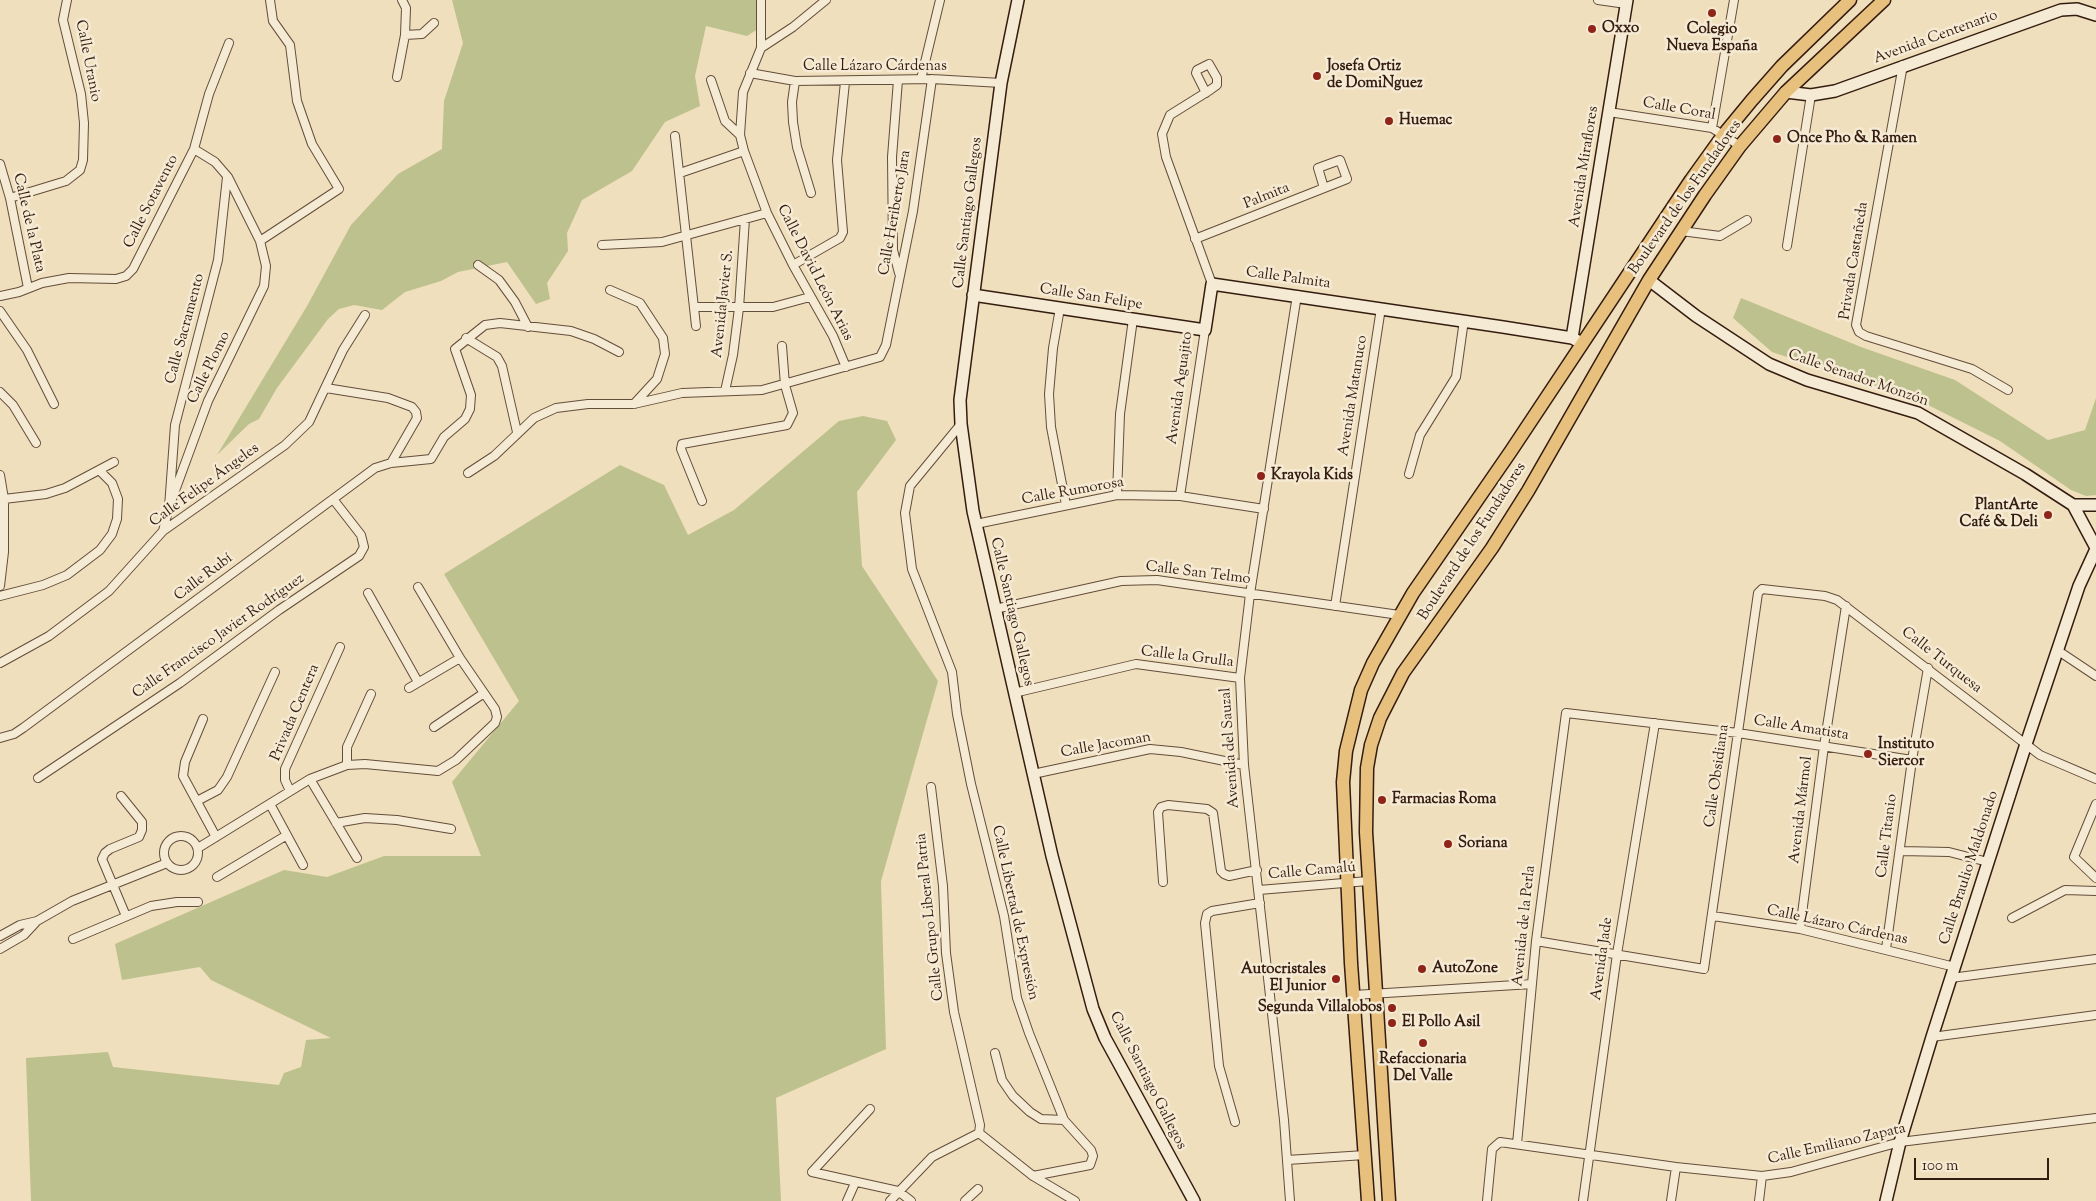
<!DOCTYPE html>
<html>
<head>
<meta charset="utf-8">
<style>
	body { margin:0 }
	#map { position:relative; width:2096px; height:1201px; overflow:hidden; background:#f0dfbc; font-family:"Sorts Mill Goudy",serif }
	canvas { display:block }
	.scale { position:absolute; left:1914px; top:1158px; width:135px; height:22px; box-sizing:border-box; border:2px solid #341c10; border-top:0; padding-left:6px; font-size:15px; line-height:18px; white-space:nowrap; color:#341c10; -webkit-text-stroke:4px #f5ead3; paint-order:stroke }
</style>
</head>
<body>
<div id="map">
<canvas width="2096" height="1201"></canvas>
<div class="scale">100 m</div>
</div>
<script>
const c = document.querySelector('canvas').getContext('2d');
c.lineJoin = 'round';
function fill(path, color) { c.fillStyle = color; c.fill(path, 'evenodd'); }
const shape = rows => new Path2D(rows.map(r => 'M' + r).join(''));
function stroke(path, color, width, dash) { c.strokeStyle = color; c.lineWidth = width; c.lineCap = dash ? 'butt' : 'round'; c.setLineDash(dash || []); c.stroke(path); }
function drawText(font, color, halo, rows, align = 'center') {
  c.font = font + ' "Sorts Mill Goudy",serif'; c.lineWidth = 5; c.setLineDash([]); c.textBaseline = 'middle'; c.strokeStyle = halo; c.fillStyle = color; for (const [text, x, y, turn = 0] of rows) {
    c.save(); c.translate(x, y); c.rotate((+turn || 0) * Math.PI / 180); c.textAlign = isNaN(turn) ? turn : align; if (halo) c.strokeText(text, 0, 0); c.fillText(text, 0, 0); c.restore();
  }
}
const green = shape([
	[452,0,756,0,762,6,761,27,747,36,706,26,695,76,700,106,665,122,632,171,582,200,567,233,568,251,547,283,550,299,536,304,507,262,458,272,441,281,405,292,382,310,354,305,339,309,328,319,277,388,259,419,249,424,217,455,307,306,351,225,398,174,442,149,444,101,463,43],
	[1741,298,1861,347,1955,380,2048,440,2085,430,2096,398,2096,495,2086,496,2071,490,2000,441,1920,401,1772,352,1733,318],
	[863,416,887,421,896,440,857,492,862,566,938,681,881,881,886,1049,776,1098,781,1201,31,1201,26,1058,108,1052,113,1067,279,1085,284,1073,301,1067,306,1040,331,1038,211,980,200,967,122,980,115,944,284,870,327,877,384,856,481,856,452,782,519,701,444,574,620,465,664,485,688,535,734,510,839,421]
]);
const street = shape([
	[761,0,761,48,743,92,740,135,744,151,767,213,793,265,833,336,846,367],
	[1598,0,1626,4],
	[405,35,422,34,434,23],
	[761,48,793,27,826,0],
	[1903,65,1856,325,1859,332,1866,336,1972,369,2008,390],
	[750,73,795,81,932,79,1001,83],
	[397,77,405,35,406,8,402,0],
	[921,79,940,0],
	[711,80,725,121,740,135],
	[898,80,892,157,893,250,899,273],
	[795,81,792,102,793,122,797,147,811,193],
	[1206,93,1196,73,1197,70,1209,64,1217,78,1217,85,1210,90,1170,115,1162,134,1166,157,1212,284],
	[1609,112,1712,128,1740,146],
	[1712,128,1734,0],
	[675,136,696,326],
	[0,164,10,198,28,288],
	[680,173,744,151],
	[10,198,66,181,80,170,83,160,84,123,81,94,63,20,67,0],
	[1681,231,1720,236,1747,220],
	[1195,239,1347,179,1340,160,1318,168,1324,188],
	[260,241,339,189,312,144,297,101,290,45,273,21,270,0],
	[602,245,662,242,767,213],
	[1787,246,1811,95],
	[478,265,499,280,515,302,528,327],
	[793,265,840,238,843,232,837,160,845,82],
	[610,290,640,303,663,338,665,354,657,379,634,404],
	[0,296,19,292,42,283,69,278,116,279,126,276,133,269,194,149,209,94,229,43],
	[694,307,773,307,810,297],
	[1060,308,1053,348,1049,394,1051,427,1066,505],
	[0,311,27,350,54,404],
	[466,338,497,357,502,366,517,432],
	[326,388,388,398,412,407,416,412,417,418,391,463],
	[725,391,733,355,739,308,745,219],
	[0,392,13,405,36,443],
	[961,424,910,486,905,513,912,569,952,672,957,714,971,784,1004,916,1017,998,1029,1033,1064,1120,1091,1150,1093,1156,1090,1165,1033,1176],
	[468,473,494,456,534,418,556,408,588,404,634,404,682,393,762,390,880,357,886,345,913,211,932,79],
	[1409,474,1420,435,1456,377,1464,320],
	[0,475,4,499,4,552,0,586],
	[1117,495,1120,414,1133,319],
	[1180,496,1205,330],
	[4,499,46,494,65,488,114,462],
	[702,501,681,449,682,444,787,425,793,413,785,385,782,346],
	[169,507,208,401,264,286,266,266,260,241,228,177,215,162,194,149],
	[976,524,1117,495,1180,496,1264,509],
	[163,531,169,507,175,425,218,260,227,177],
	[368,593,418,682],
	[0,596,43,585,67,575,100,550,112,534,117,519,118,499,112,483,99,470],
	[1335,606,1381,308],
	[995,609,1121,581,1157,580,1399,615],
	[2057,650,2096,676],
	[0,663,49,636,109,591,163,531,285,445,309,422,343,350,365,315],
	[409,688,460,658],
	[1014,693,1136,664,1240,678],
	[203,719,185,762,183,776,216,837],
	[434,727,484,693],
	[0,738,14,734,23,728,375,468,391,463,431,459,444,437,465,419,470,409,471,395,455,349,485,325,500,323,571,331,594,339,619,352],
	[347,765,347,747,371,694],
	[1033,774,1150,749,1181,752,1244,765],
	[38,778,180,683,279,610,359,556,364,547,361,535,333,499],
	[310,779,357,858],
	[931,787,943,886,946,953,954,1012,980,1125,979,1133],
	[290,791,285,780,285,769,340,647],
	[121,796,142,822,142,830,139,837,110,849,105,853,102,859,126,916],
	[197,801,218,790,227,777,275,672],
	[270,804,303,865],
	[2096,804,2074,857,2096,878],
	[336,823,365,818,397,820,451,829],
	'164 853a17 17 0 1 1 34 0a17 17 0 1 1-34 0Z',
	[198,848,310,779,347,765,365,764,438,771,456,760,495,723,497,717,495,709,460,658,418,587],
	[1901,851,1949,852,1988,862],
	[217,877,287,835],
	[1163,882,1158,812,1161,807,1168,805,1207,809,1213,813,1221,871,1224,874,1229,876,1257,870],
	[1259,890,1368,881],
	[1713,916,1800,929,1955,967],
	[2012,918,2065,890,2096,891],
	[1800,929,1824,746,1846,606],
	[0,936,20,925,37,921],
	[73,939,151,906,177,902,198,902],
	[1536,941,1704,969,1758,593,1762,589,1825,596,1837,600,2040,755,2096,779],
	[0,949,24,935,37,921,72,901,167,863],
	[1886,949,1912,760,1928,668],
	[1951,978,2096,959],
	[1354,995,1532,984],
	[1932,1037,2096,1015],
	[995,1053,1002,1080,1013,1096,1030,1112,1041,1119,1064,1120],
	[870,1109,812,1172,898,1191,911,1201],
	[1235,1122,1219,1066,1205,923,1207,914,1212,911,1260,903],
	[979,1133,1033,1176,1075,1201],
	[1517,1144,1536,941,1566,713,1738,733,1912,760],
	[1287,1160,1365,1155],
	[847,1201,855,1183],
	[890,1201,932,1157,979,1133],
	[965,1201,978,1189],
	[1290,1201,1284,1120,1244,765,1240,678,1250,594,1297,295],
	[1487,1201,1492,1149,1500,1142,1676,1167,1762,1176,1791,1172,1900,1142,2096,1118],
	[1583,1201,1617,954,1655,723],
	[1671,1201,1676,1167],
	[1759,1201,1762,1176]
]);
const secondary = shape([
	[1018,0,1001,83,960,400,961,424,973,511,1052,856,1093,1009,1105,1038,1194,1201],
	[1786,92,1811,95,1835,91,2061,10,2077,9,2096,15],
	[1649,280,1696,316,1769,364,1807,380,1918,413,2025,474,2073,505,2096,548],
	[973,295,1205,330,1212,284,1503,327,1572,338,1582,343],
	[1572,338,1627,0],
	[2073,505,2096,505],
	[1886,1201,1900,1142,1932,1037,2026,744,2079,586,2096,549]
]);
const primary = shape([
	[1368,1201,1351,963,1343,782,1346,751,1361,690,1373,663,1413,593,1511,451,1691,180,1724,134,1752,100,1782,66,1850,0],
	[1389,1201,1366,832,1367,768,1371,745,1380,718,1403,673,1492,548,1528,491,1649,280,1705,195,1740,146,1786,92,1884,0]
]);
const markers = [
	[1712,13,5,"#8f2418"],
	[1592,29,5,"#8f2418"],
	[1317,76,5,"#8f2418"],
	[1389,121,5,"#8f2418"],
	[1777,139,5,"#8f2418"],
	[1261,476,5,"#8f2418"],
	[2048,515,5,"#8f2418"],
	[1868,754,5,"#8f2418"],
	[1382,800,5,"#8f2418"],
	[1448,844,5,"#8f2418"],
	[1422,969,5,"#8f2418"],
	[1336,979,5,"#8f2418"],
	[1392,1008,5,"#8f2418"],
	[1392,1023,5,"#8f2418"],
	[1423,1043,5,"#8f2418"]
];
const poiNames = [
	["Oxxo",1602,29],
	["Colegio",1712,30,"center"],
	["Nueva España",1712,47,"center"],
	["Josefa Ortiz",1327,67],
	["de DomiNguez",1327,84],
	["Huemac",1399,121],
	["Once Pho & Ramen",1787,139],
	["Krayola Kids",1271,476],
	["PlantArte",2038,506,"right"],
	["Café & Deli",2038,523,"right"],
	["Instituto",1878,745],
	["Siercor",1878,762],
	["Farmacias Roma",1392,800],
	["Soriana",1458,844],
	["AutoZone",1432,969],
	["Autocristales",1326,970,"right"],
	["El Junior",1326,987,"right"],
	["Segunda Villalobos",1382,1008,"right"],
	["El Pollo Asil",1402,1023],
	["Refaccionaria",1423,1060,"center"],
	["Del Valle",1423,1077,"center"]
];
const streetNames = [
	["Avenida Centenario",1936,38,-20],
	["Calle Uranio",87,61,79],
	["Calle Lázaro Cárdenas",875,67],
	["Calle Coral",1679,110,10],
	["Avenida Miraflores",1585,167,-81],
	["Palmita",1267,197,-22],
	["Boulevard de los Fundadores",1686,198,-55],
	["Calle Sotavento",152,202,-63],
	["Calle Heriberto Jara",896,213,-80],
	["Calle Santiago Gallegos",969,213,-83],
	["Calle de la Plata",28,223,77],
	["Privada Castañeda",1855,261,-81],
	["Calle David León Arias",814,273,63],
	["Calle Palmita",1288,279,8],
	["Calle San Felipe",1091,298,9],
	["Avenida Javier S.",724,304,-84],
	["Calle Sacramento",186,329,-75],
	["Calle Plomo",210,368,-64],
	["Calle Senador Monzón",1858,379,19],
	["Avenida Aguajito",1181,388,-82],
	["Avenida Matanuco",1354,396,-81],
	["Calle Felipe Ángeles",205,486,-36],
	["Calle Rumorosa",1073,492,-10],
	["Boulevard de los Fundadores",1473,542,-57],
	["Calle San Telmo",1198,574,7],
	["Calle Rubí",204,578,-37],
	["Calle Santiago Gallegos",1011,612,77],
	["Calle Francisco Javier Rodríguez",219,637,-35],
	["Calle la Grulla",1187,658,7],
	["Calle Turquesa",1941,661,38],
	["Privada Centera",296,713,-67],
	["Calle Amatista",1801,729,9],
	["Calle Jacoman",1106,746,-10],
	["Avenida del Sauzal",1231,748,-94],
	["Calle Obsidiana",1718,776,-82],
	["Avenida Mármol",1802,810,-83],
	["Calle Titanio",1888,836,-83],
	["Calle Braulio Maldonado",1970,868,-72],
	["Calle Camalú",1312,872,-5],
	["Calle Libertad de Expresión",1014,913,78],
	["Calle Grupo Liberal Patria",931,917,-96],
	["Avenida de la Perla",1525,926,-84],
	["Calle Lázaro Cárdenas",1837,926,12],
	["Avenida Jade",1603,959,-82],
	["Calle Santiago Gallegos",1147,1081,63],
	["Calle Emiliano Zapata",1837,1145,-13]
];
fill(green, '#bdc18e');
stroke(street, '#634d3b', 10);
stroke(secondary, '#341c10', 14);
stroke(primary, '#341c10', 15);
stroke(street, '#f5ead3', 8);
stroke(secondary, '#f5ead3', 11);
stroke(primary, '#e8c07e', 12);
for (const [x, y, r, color] of markers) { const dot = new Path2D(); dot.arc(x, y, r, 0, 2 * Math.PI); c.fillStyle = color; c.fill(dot); stroke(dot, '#f5ead3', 2); }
drawText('bold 15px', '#341c10', '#f5ead3', poiNames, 'left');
drawText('15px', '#341c10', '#f5ead3', streetNames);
</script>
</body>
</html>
